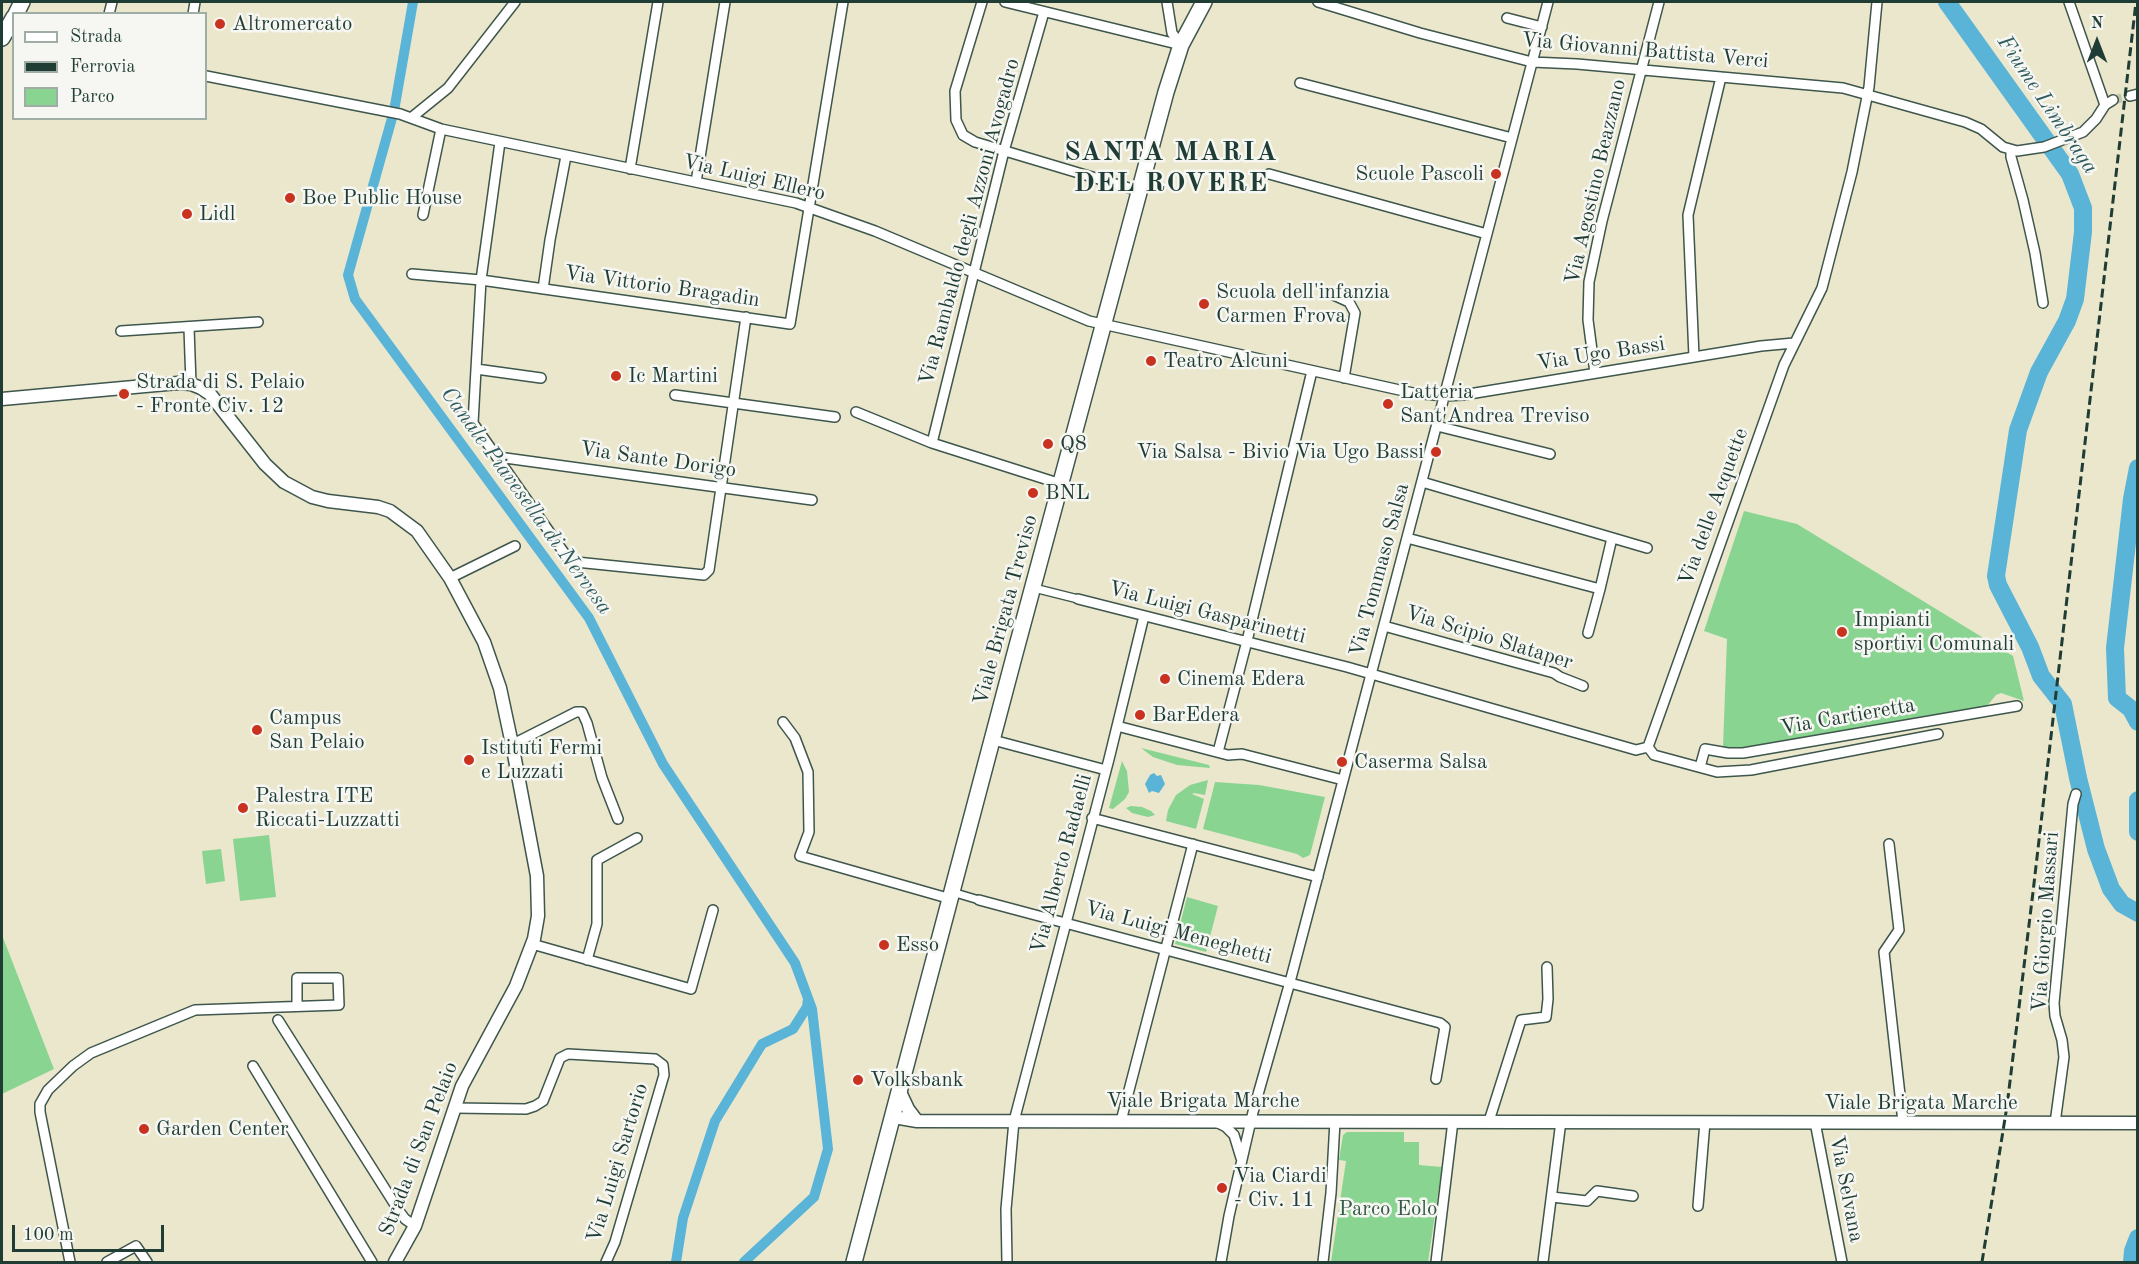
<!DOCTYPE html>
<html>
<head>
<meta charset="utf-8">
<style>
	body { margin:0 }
	#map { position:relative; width:2139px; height:1264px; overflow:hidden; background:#ebe7cd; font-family:"Old Standard TT",serif }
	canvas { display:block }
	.frame { position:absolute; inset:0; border:3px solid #1f3d34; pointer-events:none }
	.legend { position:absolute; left:12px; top:12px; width:195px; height:108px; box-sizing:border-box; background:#f6f6f2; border:2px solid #a0aca6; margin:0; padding:8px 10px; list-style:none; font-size:18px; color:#1f3d34 }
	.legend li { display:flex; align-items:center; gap:12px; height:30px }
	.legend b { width:30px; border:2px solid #a0aca6 }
	.north { position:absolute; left:2067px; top:12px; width:60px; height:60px; -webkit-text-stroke:4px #f6f6f2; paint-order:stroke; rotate:0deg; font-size:16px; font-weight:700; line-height:24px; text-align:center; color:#1f3d34 }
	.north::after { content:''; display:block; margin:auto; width:21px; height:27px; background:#1f3d34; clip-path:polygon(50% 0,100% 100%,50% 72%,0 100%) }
	.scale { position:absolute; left:12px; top:1225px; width:152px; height:27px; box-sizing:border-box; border:3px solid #1f3d34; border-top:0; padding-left:8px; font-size:18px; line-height:21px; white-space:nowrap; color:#1f3d34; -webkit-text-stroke:4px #f6f6f2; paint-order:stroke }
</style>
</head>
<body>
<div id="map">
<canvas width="2139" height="1264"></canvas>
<div class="frame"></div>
<ul class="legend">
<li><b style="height:8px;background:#fff"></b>Strada</li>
<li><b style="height:8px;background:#1f3d34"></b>Ferrovia</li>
<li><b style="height:16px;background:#8ad491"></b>Parco</li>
</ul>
<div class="north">N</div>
<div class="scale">100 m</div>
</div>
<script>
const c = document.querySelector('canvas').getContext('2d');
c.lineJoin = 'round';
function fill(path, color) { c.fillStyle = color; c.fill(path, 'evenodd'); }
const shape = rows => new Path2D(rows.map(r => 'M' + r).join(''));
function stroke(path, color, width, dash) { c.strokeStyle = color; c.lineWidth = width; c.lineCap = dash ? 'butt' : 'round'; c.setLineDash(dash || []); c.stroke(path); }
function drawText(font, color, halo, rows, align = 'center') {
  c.font = font + ' "Old Standard TT",serif'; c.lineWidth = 5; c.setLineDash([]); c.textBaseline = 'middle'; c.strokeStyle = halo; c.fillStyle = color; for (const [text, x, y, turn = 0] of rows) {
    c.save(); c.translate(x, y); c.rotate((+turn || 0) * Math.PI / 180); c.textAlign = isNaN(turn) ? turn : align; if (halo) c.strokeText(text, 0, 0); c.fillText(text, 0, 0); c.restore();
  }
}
const green = shape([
	[1744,511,1797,524,2013,656,2024,701,2001,693,1996,695,1986,707,1726,751,1723,747,1727,639,1704,631],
	[1141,748,1209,765,1210,768,1177,765,1153,757],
	[1122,761,1127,771,1129,792,1125,799,1113,809,1109,808],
	[1208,780,1205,795,1194,793,1192,794,1204,799,1196,829,1166,821,1168,810,1176,795,1190,785],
	[1215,782,1259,785,1325,797,1310,855,1303,858,1297,854,1203,829],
	[1131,806,1142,807,1151,811,1155,815,1148,817,1132,813,1126,808],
	[269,835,276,897,240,901,233,839],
	[221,849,225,881,206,884,202,851],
	[1187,897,1218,906,1206,952,1175,944],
	[2,935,54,1069,2,1094],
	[1347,1132,1404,1132,1404,1142,1419,1142,1419,1165,1442,1167,1428,1262,1331,1262,1346,1161,1339,1160,1343,1135]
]);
const water = shape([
	[1154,773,1157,776,1161,775,1165,784,1159,793,1152,791,1149,793,1145,784,1150,775]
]);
const canal = shape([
	[413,2,394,111,348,275,355,299,589,618,663,764,795,963,812,1009,828,1149,814,1197,744,1262],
	[676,1262,683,1218,715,1121,762,1044,793,1029,807,1007,808,999]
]);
const river = shape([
	[1947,2,2070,174,2083,208,2083,232,2075,299,2067,321,2039,372,2018,430,1996,576,1998,585,2030,647,2041,676,2063,704,2078,778,2096,849,2111,889,2122,904,2138,913],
	[2138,468,2132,499,2115,648,2117,698,2131,709,2138,722],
	[2138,800,2138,832],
	[2132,1262,2133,1251,2138,1238]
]);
const minorTunnel = shape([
	[2113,100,2130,96]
]);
const pedestrian = shape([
	[1034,588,1078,599],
	[952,892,979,900]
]);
const minor = shape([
	[982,2,955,91,956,120,963,135,975,142,1139,191],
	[1005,2,1181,45],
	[1167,2,1172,33,1181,45],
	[1318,2,1420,33,1532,62,1577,64,1843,88,1965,122,1981,129,2003,147,2017,151,2044,147,2083,132,2096,119,2105,105,2113,100],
	[2069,2,2105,105],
	[109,14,112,2],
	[193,14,195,2],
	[1507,18,1542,27],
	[206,76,400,114,441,129,796,203,875,231,1089,321,1413,393,1445,396,1463,395,1761,346,1794,343],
	[1300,83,1512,138],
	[2130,96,2138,94],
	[411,118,448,88,515,2],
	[500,142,481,280,473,423,567,557,576,562,704,575,709,570,746,317],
	[2011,151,2011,157,2023,200,2035,253,2043,303],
	[630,169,658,2],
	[1269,174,1487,234],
	[696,182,725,2],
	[423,215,441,129],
	[412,274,481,280,790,324,843,2],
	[543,289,550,240,566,156],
	[1329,293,1349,302,1355,313,1344,378],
	[189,328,191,384],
	[121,331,258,322],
	[1694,357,1688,215,1721,77],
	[476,369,541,378],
	[1595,373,1588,320,1589,282,1602,221,1659,2],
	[675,395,835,417],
	[856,412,932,443,1061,484],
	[1437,426,1550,454],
	[932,443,1004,151,1044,12],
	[498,457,812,500],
	[1422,482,1647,548],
	[1407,538,1600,589,1612,538],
	[450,578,515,546],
	[1078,599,1347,667,1636,750,1648,747,1784,365,1822,288,1852,172,1869,87,1877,2],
	[1384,626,1554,673,1560,677,1583,686],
	[1588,633,1600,589],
	[783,722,795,738,808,772,809,832,800,856,951,899],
	[1117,726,1228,755,1242,754,1343,780],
	[993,740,1106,770],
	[512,742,519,741,576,712,582,712,587,723,602,778,618,819],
	[1648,747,1654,755,1717,772,1751,770,1938,734],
	[1218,752,1247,641,1312,371],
	[1700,767,1705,749,1728,753,1743,753,2017,706],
	[1092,818,1318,877],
	[1889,844,1899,930,1884,952,1903,1122],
	[979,900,1440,1023,1445,1027,1436,1079],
	[532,944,691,989,713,910],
	[587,960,597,924,597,860,637,838],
	[278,1020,399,1211,405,1219,415,1226],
	[253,1066,372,1262],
	[454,1108,526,1109,535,1106,543,1101,560,1058,568,1054,655,1059,663,1065,664,1075,615,1242,606,1262],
	[1121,1121,1193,844],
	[1489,1121,1521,1020,1546,1017,1548,999,1547,967],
	[1216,1122,1226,1127,1234,1135,1241,1158],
	[1815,1122,1842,1262],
	[2055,1123,2064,1057,2062,1040,2055,1016,2054,1003,2073,804,2076,794],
	[1552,1197,1587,1201,1597,1191,1633,1196],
	[1698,1206,1705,1122],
	[70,1262,40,1112,40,1104,48,1090,73,1066,91,1053,195,1010,339,1005,338,978,297,978,297,1006],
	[107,1262,136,1246,147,1262],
	[1007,1262,1006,1209,1014,1121,1109,759,1144,616],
	[1221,1262,1229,1216,1253,1112,1290,982,1548,2],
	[1323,1262,1331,1193,1335,1121],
	[1436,1262,1453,1121],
	[1543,1262,1561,1121]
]);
const tertiary = shape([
	[2,399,178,383,191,384,201,388,210,394,265,464,284,482,312,497,328,501,378,507,390,511,417,531,450,578,484,642,500,688,513,749,537,876,538,916,534,939,516,986,462,1086,415,1226,395,1262],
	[900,1092,908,1109,917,1121],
	[894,1117,917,1121,2138,1123]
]);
const primary = shape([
	[16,14,22,2],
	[2,38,14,17],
	[854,1262,1014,657,1166,92,1181,45,1204,2]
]);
const rail = shape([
	[1982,1262,2007,1106,2033,892,2136,2]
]);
const markers = [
	[220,24,6,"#c8321e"],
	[1496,174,6,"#c8321e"],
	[290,198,6,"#c8321e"],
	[187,214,6,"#c8321e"],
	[1204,304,6,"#c8321e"],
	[1151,361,6,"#c8321e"],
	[616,376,6,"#c8321e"],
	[124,394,6,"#c8321e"],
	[1388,404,6,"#c8321e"],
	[1048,444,6,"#c8321e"],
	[1436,452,6,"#c8321e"],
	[1033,493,6,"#c8321e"],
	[1842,632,6,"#c8321e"],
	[1165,679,6,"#c8321e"],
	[1140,715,6,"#c8321e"],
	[257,730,6,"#c8321e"],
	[469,760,6,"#c8321e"],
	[1342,762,6,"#c8321e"],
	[243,808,6,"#c8321e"],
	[884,945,6,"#c8321e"],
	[858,1080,6,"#c8321e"],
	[144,1129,6,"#c8321e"],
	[1222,1188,6,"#c8321e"]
];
const poiNames = [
	["Altromercato",232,24],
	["Scuole Pascoli",1484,174,"right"],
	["Boe Public House",302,198],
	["Lidl",199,214],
	["Scuola dell'infanzia",1216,292],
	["Carmen Frova",1216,316],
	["Teatro Alcuni",1163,361],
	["Ic Martini",628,376],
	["Strada di S. Pelaio",136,382],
	["- Fronte Civ. 12",136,406],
	["Latteria",1400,392],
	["Sant'Andrea Treviso",1400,416],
	["Q8",1060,444],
	["Via Salsa - Bivio Via Ugo Bassi",1424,452,"right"],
	["BNL",1045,493],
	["Impianti",1854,620],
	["sportivi Comunali",1854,644],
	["Cinema Edera",1177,679],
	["BarEdera",1152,715],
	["Campus",269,718],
	["San Pelaio",269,742],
	["Istituti Fermi",481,748],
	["e Luzzati",481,772],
	["Caserma Salsa",1354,762],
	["Palestra ITE",255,796],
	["Riccati-Luzzatti",255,820],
	["Esso",896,945],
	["Volksbank",870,1080],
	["Garden Center",156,1129],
	["Via Ciardi",1234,1176],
	["- Civ. 11",1234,1200]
];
const streetNames = [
	["Via Giovanni Battista Verci",1645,51,5],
	["Via Luigi Ellero",754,178,13],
	["Via Agostino Beazzano",1596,182,-77],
	["Via Rambaldo degli Azzoni Avogadro",970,222,-75],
	["Via Vittorio Bragadin",662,287,8],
	["Via Ugo Bassi",1601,354,-9],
	["Via Sante Dorigo",658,460,8],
	["Via delle Acquette",1714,507,-70],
	["Via Tommaso Salsa",1380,570,-75],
	["Viale Brigata Treviso",1006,610,-75],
	["Via Luigi Gasparinetti",1207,613,14],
	["Via Scipio Slataper",1489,638,17],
	["Via Cartieretta",1848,717,-10],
	["Via Alberto Radaelli",1062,864,-75],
	["Via Giorgio Massari",2046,922,-86],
	["Via Luigi Meneghetti",1178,933,15],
	["Viale Brigata Marche",1203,1101],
	["Viale Brigata Marche",1921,1103],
	["Strada di San Pelaio",419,1149,-69],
	["Via Luigi Sartorio",618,1163,-73],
	["Via Selvana",1846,1189,79]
];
const parkNames = [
	["Parco Eolo",1388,1209]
];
const waterNames = [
	["Fiume Limbraga",2047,105,56],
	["Canale Piavesella di Nervesa",526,501,54]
];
const districtNames = [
	["SANTA MARIA",1171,153],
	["DEL ROVERE",1171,184]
];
fill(green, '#8ad491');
fill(water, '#5ab4d7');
stroke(canal, '#5ab4d7', 10);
stroke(river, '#5ab4d7', 18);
stroke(minorTunnel, '#c2c5ae', 9, [9, 4.5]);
stroke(pedestrian, '#3e564b', 10);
stroke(minor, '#3e564b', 12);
stroke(tertiary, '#3e564b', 15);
stroke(primary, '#3e564b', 18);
stroke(pedestrian, '#fff', 7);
stroke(minor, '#fff', 9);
stroke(tertiary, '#fff', 12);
stroke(primary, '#fff', 15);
stroke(rail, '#1f3d34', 3, [9, 4.5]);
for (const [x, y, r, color] of markers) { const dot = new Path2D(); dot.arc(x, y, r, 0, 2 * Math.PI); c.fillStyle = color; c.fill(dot); stroke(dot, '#f6f6f2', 2); }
drawText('21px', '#1f3d34', '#f6f6f2', poiNames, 'left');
drawText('21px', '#1f3d34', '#f6f6f2', streetNames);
drawText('21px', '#345b47', '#f6f6f2', parkNames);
drawText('italic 22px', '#2e5b5d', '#f6f6f2', waterNames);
c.letterSpacing = '1.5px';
drawText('bold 27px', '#1f3d34', '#f6f6f2', districtNames);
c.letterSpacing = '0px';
</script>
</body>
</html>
